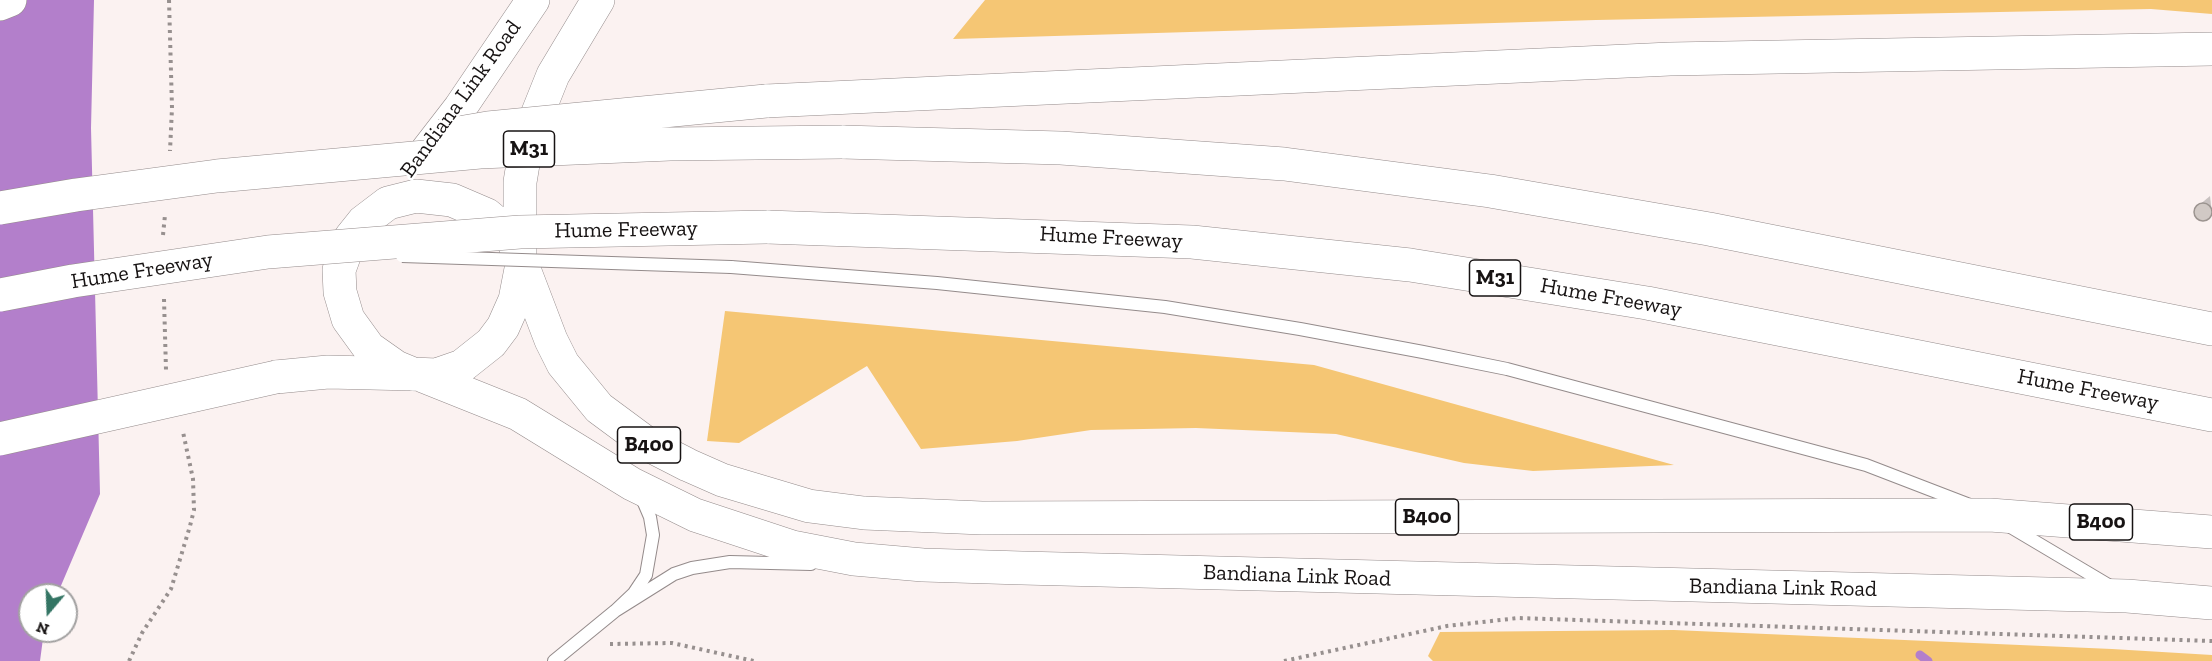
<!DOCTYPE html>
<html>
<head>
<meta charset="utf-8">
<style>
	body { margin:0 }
	#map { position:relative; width:2212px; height:661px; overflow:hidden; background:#fbf2f1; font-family:"Zilla Slab",serif }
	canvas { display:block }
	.north { position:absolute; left:18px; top:583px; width:60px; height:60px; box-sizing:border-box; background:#fff; border:2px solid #a2a1a1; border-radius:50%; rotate:199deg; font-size:16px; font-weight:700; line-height:24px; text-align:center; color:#171313 }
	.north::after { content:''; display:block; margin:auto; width:21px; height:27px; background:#347564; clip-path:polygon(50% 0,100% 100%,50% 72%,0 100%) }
</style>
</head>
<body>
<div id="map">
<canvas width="2212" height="661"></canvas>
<div class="north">N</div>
</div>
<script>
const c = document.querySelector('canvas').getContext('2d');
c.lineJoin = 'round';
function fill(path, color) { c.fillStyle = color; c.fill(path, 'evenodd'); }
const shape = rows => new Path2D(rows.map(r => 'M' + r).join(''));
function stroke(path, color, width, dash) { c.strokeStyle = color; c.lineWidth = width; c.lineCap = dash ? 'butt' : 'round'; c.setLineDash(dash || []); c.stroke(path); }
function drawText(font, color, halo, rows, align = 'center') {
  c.font = font + ' "Zilla Slab",serif'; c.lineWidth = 5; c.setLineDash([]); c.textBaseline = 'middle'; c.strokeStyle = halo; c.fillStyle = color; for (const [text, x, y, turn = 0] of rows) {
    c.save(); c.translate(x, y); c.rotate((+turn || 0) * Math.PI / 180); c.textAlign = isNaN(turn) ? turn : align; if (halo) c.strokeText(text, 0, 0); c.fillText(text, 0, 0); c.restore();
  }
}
const green = shape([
	[985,0,2212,0,2212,14,2151,9,1596,20,953,39],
	[725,311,1314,365,1674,465,1533,471,1464,463,1336,434,1196,428,1091,430,1017,441,921,449,867,366,739,443,707,441],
	[1674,630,2112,649,2212,655,2212,661,1433,661,1428,656,1440,632]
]);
const water = shape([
	[0,0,94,0,91,128,100,494,57,595,30,595,30,631,44,631,40,661,0,661]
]);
const shadow = shape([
	[2210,196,2212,214,2208,218,2198,217,2196,211,2198,206]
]);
const stream = shape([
	[1920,655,1928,661]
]);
const building = shape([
	'2194 212a9 9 0 1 1 18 0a9 9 0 1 1-18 0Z'
]);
const path = shape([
	[169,0,172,108,170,151],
	[163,235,165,215],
	[164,299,166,370],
	[610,644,672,643,754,661],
	[129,661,142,633,171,589,190,526,194,510,193,479,183,432],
	[1284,661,1447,626,1518,618,2212,641]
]);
const lane = shape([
	[731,267,937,283,1165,307,1300,329,1423,352,1507,369,1866,465,1970,505],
	[2009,526,2110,586],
	[615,611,674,574,692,568,730,562,811,564],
	[554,661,615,611,634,593,646,575,653,535,650,517,641,496]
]);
const primary = shape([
	[426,152,460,108,533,0],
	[416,196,452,200,487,215,511,235,522,264,515,300,503,327,491,343,462,366,436,375,413,374,396,367,369,348,348,319,340,292,339,270,351,237,363,222,388,203,416,196],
	[520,254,520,182,527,140,553,75,598,0],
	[522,264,551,340,563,364,599,408,649,445,688,465,722,480,809,506,864,513,982,518,1990,515,2212,532],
	[423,376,518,414,632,484,695,515,792,547,854,559,923,565,1022,568,2127,596,2212,603]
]);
const highway = shape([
	[0,4,10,0],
	[766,101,1670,59,2212,49],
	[842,142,1061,148,1284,164,1490,191,1709,229,2212,329],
	[767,227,1192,242,1410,265,1647,303,2212,415],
	[276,377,328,372,413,374]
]);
const laneBridge = shape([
	[402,256,731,267]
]);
const highwayBridge = shape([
	[441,136,488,128,766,101],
	[0,208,76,195,217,176,480,152,670,144,842,142],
	[0,295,73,281,268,252,520,232,767,227],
	[0,439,276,377]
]);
const shields = [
	[529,149,51],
	[1495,278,51],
	[649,445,63],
	[1427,517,63],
	[2101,522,63]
];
const shieldNames = [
	["M31",529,149],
	["M31",1495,278],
	["B400",649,445],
	["B400",1427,517],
	["B400",2101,522]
];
const streetNames = [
	["Bandiana Link Road",461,99,-54],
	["Hume Freeway",626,230,-1],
	["Hume Freeway",1111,238,3],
	["Hume Freeway",142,271,-9],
	["Hume Freeway",1611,298,10],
	["Hume Freeway",2088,390,11],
	["Bandiana Link Road",1297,576,2],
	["Bandiana Link Road",1783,588,1]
];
fill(green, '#f5c674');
fill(water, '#b37fcb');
fill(shadow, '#0003');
stroke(stream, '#b37fcb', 9);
fill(building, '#d1c9c5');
stroke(building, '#9c9490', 1.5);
stroke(lane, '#948b8b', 14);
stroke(primary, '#948b8b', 34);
stroke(highway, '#948b8b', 34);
stroke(path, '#97908f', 4, [3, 4.5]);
stroke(lane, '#fff', 12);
stroke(primary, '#fff', 33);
stroke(highway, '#fff', 33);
stroke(laneBridge, '#948b8b', 14, []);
stroke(highwayBridge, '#948b8b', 34, []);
stroke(laneBridge, '#fff', 12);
stroke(highwayBridge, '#fff', 33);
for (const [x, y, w] of shields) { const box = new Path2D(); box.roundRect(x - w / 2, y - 18, w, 36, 4.5); c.fillStyle = '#fff'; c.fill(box); stroke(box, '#171313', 1.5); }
drawText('bold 21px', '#171313', null, shieldNames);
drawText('22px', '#171313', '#fff', streetNames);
</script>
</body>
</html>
